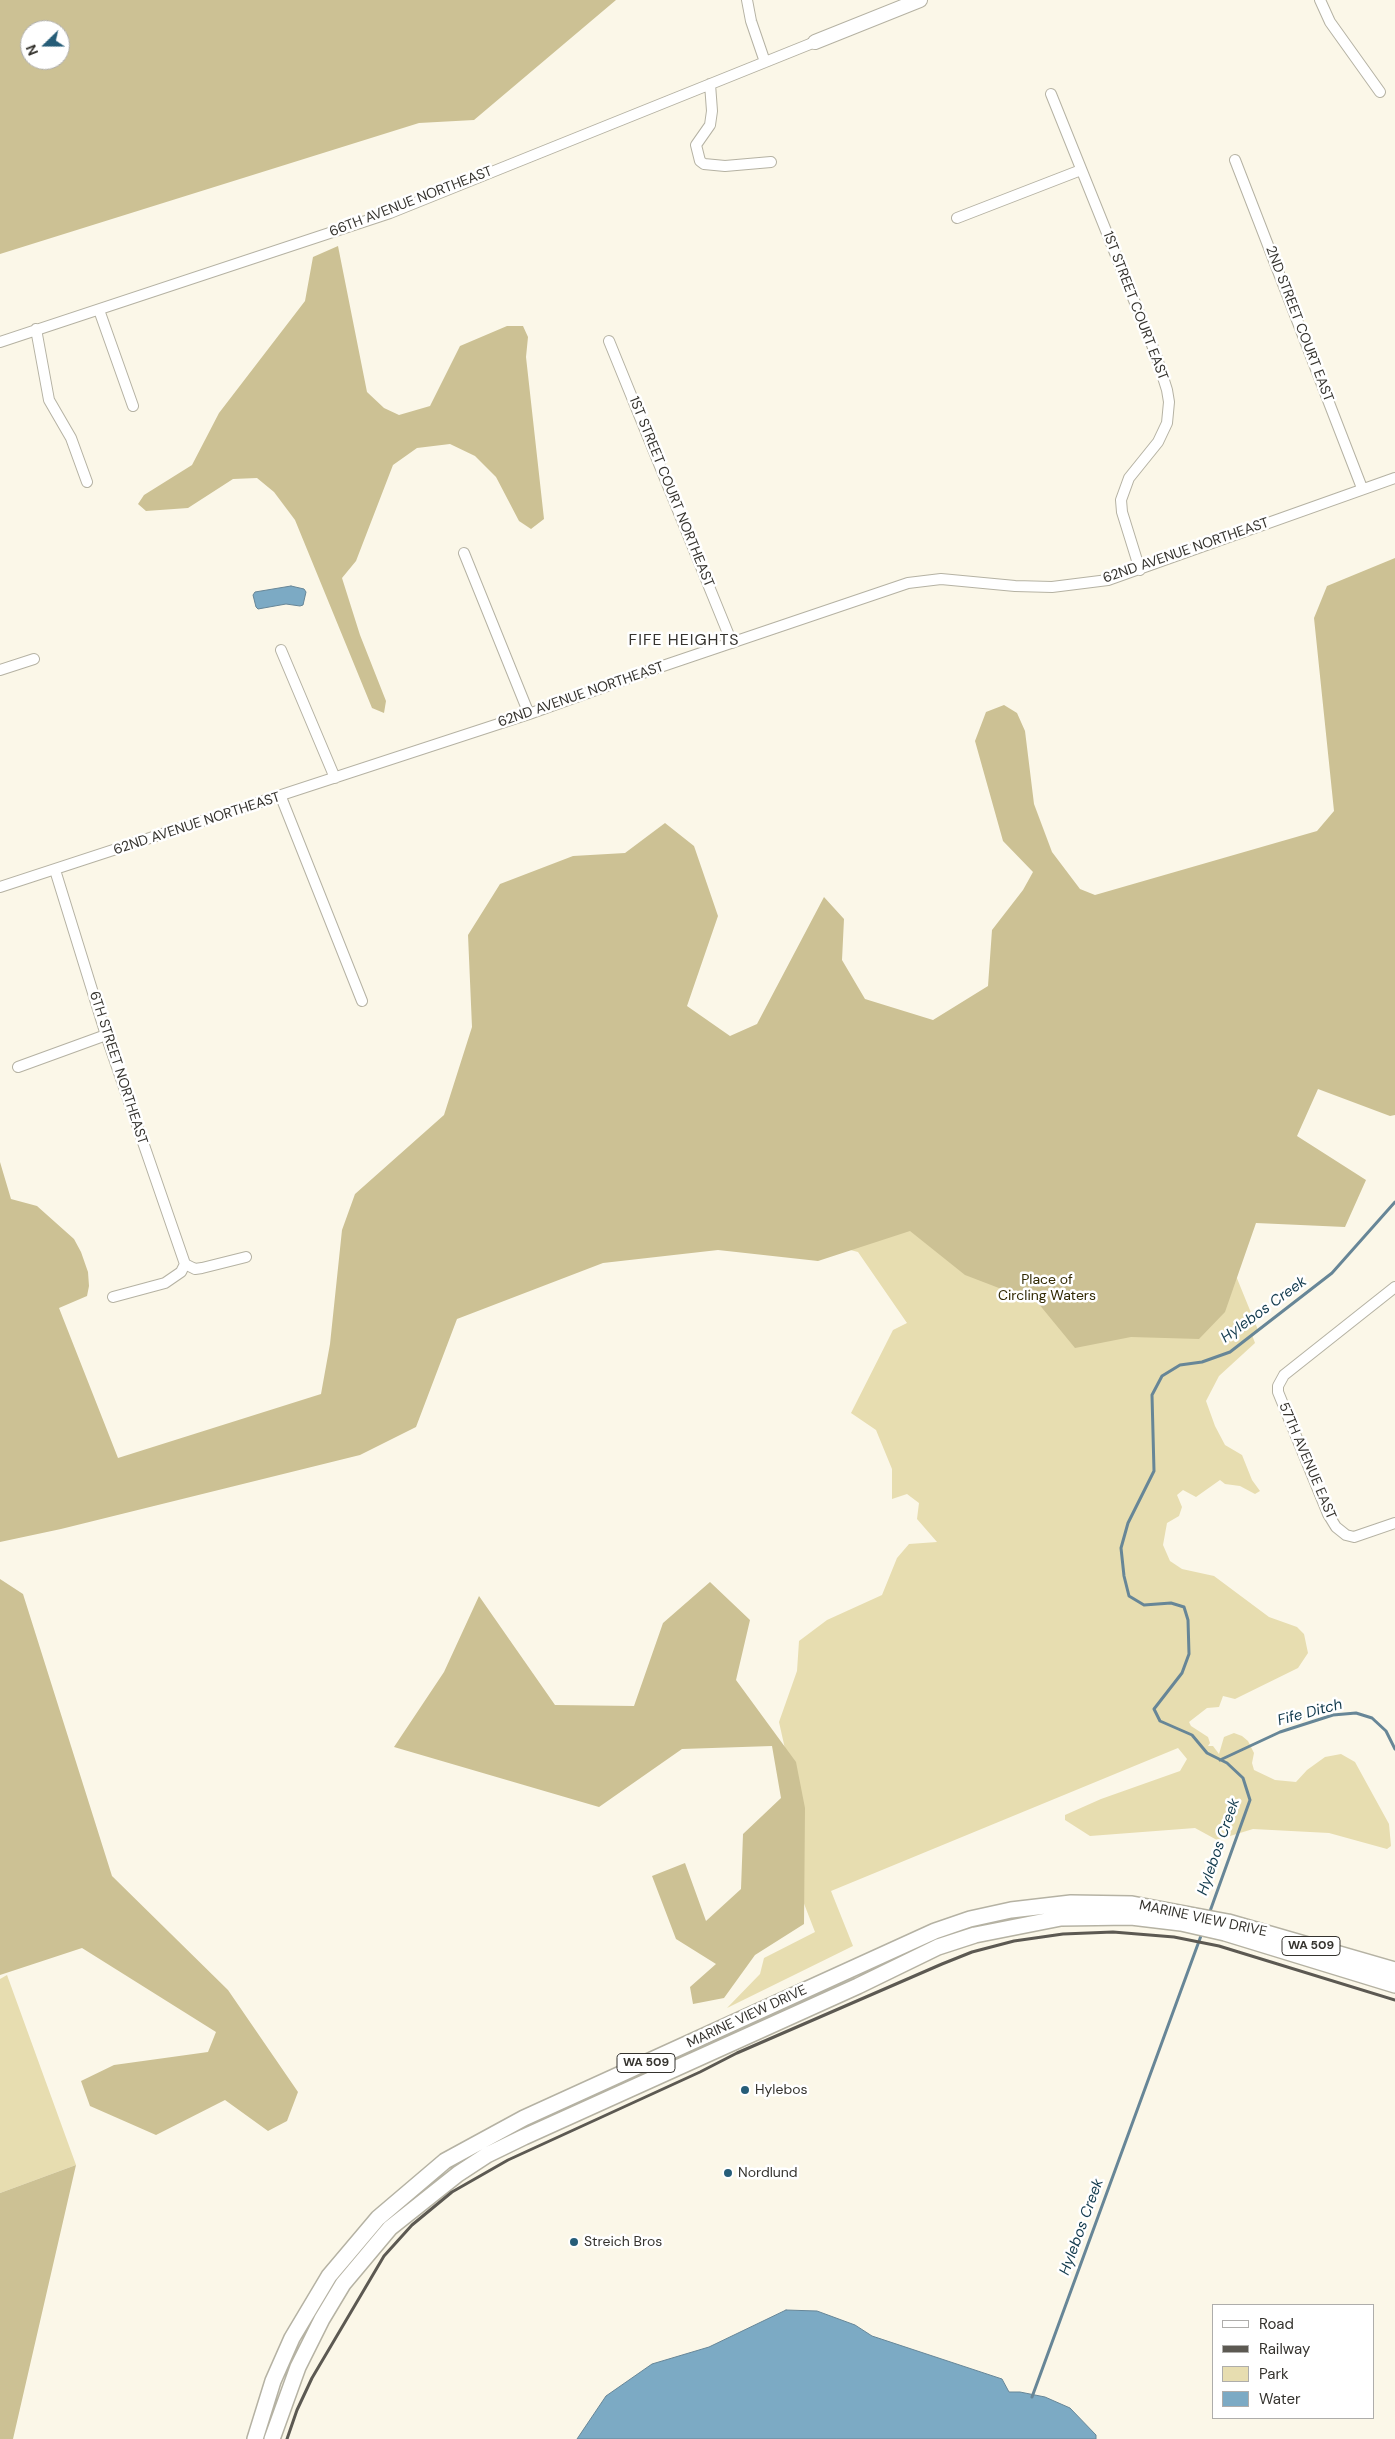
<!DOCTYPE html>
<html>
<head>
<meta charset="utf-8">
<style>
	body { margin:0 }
	#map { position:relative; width:1395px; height:2439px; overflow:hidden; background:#fbf7e8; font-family:"DM Sans",sans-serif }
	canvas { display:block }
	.legend { position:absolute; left:1212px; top:2304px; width:162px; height:115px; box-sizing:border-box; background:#fff; border:1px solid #aeadab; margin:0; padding:6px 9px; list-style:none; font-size:15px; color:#35332e }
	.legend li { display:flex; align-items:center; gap:10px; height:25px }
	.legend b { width:25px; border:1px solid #aeadab }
	.north { position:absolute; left:20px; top:20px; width:50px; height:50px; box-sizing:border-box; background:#fff; border:1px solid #aeadab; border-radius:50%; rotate:248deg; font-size:14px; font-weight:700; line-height:20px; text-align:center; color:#35332e }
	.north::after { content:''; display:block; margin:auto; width:18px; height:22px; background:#265d78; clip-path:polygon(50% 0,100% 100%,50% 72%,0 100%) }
</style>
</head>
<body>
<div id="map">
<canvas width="1395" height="2439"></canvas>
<ul class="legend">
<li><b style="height:6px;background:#fff"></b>Road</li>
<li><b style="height:6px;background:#5c5952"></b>Railway</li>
<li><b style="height:14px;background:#e7ddb0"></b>Park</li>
<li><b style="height:14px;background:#7caac4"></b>Water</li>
</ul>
<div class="north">N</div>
</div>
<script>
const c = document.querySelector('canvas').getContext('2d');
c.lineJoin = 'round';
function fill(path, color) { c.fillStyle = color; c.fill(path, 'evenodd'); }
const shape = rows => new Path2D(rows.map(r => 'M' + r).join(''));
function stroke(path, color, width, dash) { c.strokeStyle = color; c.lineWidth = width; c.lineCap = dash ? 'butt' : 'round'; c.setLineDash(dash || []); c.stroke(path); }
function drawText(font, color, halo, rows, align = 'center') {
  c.font = font + ' "DM Sans",sans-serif'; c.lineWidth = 5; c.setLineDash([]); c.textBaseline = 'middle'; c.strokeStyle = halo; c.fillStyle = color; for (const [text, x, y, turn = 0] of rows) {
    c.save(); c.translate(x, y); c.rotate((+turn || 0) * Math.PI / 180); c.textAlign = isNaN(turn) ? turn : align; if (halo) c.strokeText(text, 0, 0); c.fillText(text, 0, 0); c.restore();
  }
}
const green = shape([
	[1160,1089,1258,1330,1252,1335,1255,1343,1219,1376,1206,1401,1215,1426,1225,1445,1242,1455,1252,1480,1260,1491,1255,1494,1240,1486,1225,1484,1220,1480,1196,1497,1183,1490,1177,1495,1182,1507,1179,1516,1167,1523,1163,1545,1170,1561,1182,1569,1214,1576,1269,1617,1297,1627,1304,1634,1308,1653,1298,1668,1235,1699,1223,1696,1219,1707,1207,1708,1189,1722,1191,1726,1208,1737,1210,1743,1208,1746,1213,1746,1219,1754,1224,1737,1234,1733,1242,1736,1248,1741,1254,1753,1252,1763,1254,1770,1275,1780,1296,1782,1307,1770,1325,1757,1341,1754,1355,1762,1389,1824,1391,1846,1387,1849,1329,1833,1253,1829,1217,1840,1195,1828,1090,1836,1065,1820,1065,1815,1101,1799,1180,1771,1187,1759,1178,1748,831,1891,853,1946,727,2008,760,1974,764,1958,815,1932,791,1870,802,1825,779,1722,797,1671,799,1641,827,1620,882,1595,897,1558,909,1544,937,1542,917,1519,919,1503,907,1494,892,1499,892,1469,876,1430,851,1413,893,1330,907,1323,858,1252,785,1233],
	[7,1975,76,2165,0,2193,0,1979]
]);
const forest = shape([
	[0,0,616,0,474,120,419,123,0,254],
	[30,30,60,30,60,60,30,60],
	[338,246,367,392,384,408,399,415,430,406,460,346,507,326,523,326,528,337,526,357,544,519,531,529,519,521,496,477,475,456,450,444,417,448,393,465,356,561,342,578,360,635,386,701,384,713,372,708,295,520,274,492,257,478,233,479,188,508,146,511,138,504,144,495,192,465,219,413,305,301,313,257],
	[1395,558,1395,1115,1390,1116,1318,1089,1297,1136,1366,1180,1345,1227,1256,1223,1225,1312,1199,1339,1131,1337,1075,1348,1038,1303,965,1275,910,1231,818,1261,718,1250,603,1263,457,1319,416,1427,360,1455,61,1529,0,1542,0,1162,11,1199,37,1206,74,1239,81,1252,88,1272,89,1286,87,1296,59,1308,118,1458,321,1394,330,1344,342,1230,355,1194,444,1115,472,1027,468,935,500,884,573,856,625,853,665,823,694,846,718,916,687,1006,730,1036,757,1024,824,897,844,919,842,960,865,999,933,1020,988,986,992,930,1023,890,1033,872,1003,841,975,741,986,712,1004,705,1017,713,1025,731,1034,804,1052,852,1080,889,1095,895,1317,831,1334,811,1314,618,1327,586],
	[0,1579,23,1594,112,1876,228,1990,298,2092,287,2121,268,2131,225,2100,156,2135,90,2106,81,2081,114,2065,208,2052,216,2032,82,1948,0,1975],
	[710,1582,750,1620,736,1680,796,1762,805,1808,804,1924,755,1955,724,1998,693,2004,690,1987,716,1964,676,1939,652,1876,685,1863,706,1921,741,1889,743,1834,781,1798,772,1746,682,1749,599,1807,394,1747,444,1672,479,1596,555,1705,634,1706,663,1623],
	[76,2165,13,2439,0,2439,0,2193]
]);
const water = shape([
	[291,586,304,589,306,592,303,605,300,606,286,604,258,609,256,607,253,595,255,592,291,586],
	[786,2310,817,2311,855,2325,872,2336,1002,2379,1009,2392,1020,2392,1045,2397,1070,2408,1096,2435,1096,2439,577,2439,606,2396,652,2364,709,2347,786,2310]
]);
const stream = shape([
	[1220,1760,1280,1732,1333,1715,1356,1713,1372,1718,1386,1731,1395,1749],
	[1209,1914,1250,1800,1243,1778,1227,1763,1207,1753,1192,1735,1160,1721,1154,1709,1182,1673,1189,1654,1188,1620,1184,1607,1171,1603,1144,1605,1129,1596,1124,1576,1121,1548,1128,1523,1154,1471,1152,1395,1162,1376,1180,1365,1202,1362,1230,1352,1332,1273,1395,1202],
	[1032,2397,1202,1933]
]);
const street = shape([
	[747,0,751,21,765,62],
	[1320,0,1330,22,1380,92],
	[710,84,712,111,710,125,696,145,700,161,704,164,725,166,771,162],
	[1051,94,1156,355,1167,390,1169,402,1167,423,1158,442,1129,478,1121,500,1122,512,1140,570],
	[1235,160,1362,488],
	[957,218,1081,170],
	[99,310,133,406],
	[36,329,49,400,71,438,87,482],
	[609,341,732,643],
	[0,342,390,213,815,42],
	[464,553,529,714],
	[281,650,335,778],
	[0,670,34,659],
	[281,797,362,1001],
	[55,870,106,1035,185,1264],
	[0,887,529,714,654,669,908,583,941,579,1015,586,1052,587,1108,580,1395,478],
	[18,1067,106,1035],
	[185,1264,195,1269,202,1268,246,1257],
	[1395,1287,1284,1375,1278,1386,1278,1392,1328,1514,1336,1527,1346,1535,1354,1537,1395,1523],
	[113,1297,165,1283,181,1272,185,1264]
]);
const secondary = shape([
	[815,42,920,0]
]);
const primary = shape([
	[255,2439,273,2381,292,2338,329,2276,378,2218,445,2161,524,2118,935,1931,970,1919,1011,1910,1071,1903,1132,1904,1228,1922,1395,1970],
	[272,2439,298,2367,322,2319,343,2284,390,2228,458,2174,487,2155,524,2137,858,1986,938,1947,975,1935,1061,1918,1131,1917,1181,1923,1225,1933,1395,1985]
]);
const rail = shape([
	[287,2439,297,2410,312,2378,384,2256,412,2225,452,2192,508,2160,700,2072,737,2053,942,1964,972,1952,1014,1941,1063,1934,1113,1932,1174,1937,1219,1946,1395,2000]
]);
const markers = [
	[745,2090,5,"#265d78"],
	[728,2173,5,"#265d78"],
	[574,2242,5,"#265d78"]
];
const shields = [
	[1311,1946,58],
	[646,2063,58]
];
const shieldNames = [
	["WA 509",1311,1946],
	["WA 509",646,2063]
];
const streetNames = [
	["66TH AVENUE NORTHEAST",411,202,-21],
	["1ST STREET COURT EAST",1135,306,69],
	["2ND STREET COURT EAST",1299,324,69],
	["1ST STREET COURT NORTHEAST",671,492,68],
	["62ND AVENUE NORTHEAST",1186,551,-19],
	["62ND AVENUE NORTHEAST",581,695,-19],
	["62ND AVENUE NORTHEAST",197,824,-18],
	["6TH STREET NORTHEAST",118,1068,72],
	["57TH AVENUE EAST",1307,1461,67],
	["MARINE VIEW DRIVE",1203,1919,12],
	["MARINE VIEW DRIVE",747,2017,-25]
];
const parkNames = [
	["Place of",1047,1280],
	["Circling Waters",1047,1296]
];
const poiNames = [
	["Hylebos",755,2090],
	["Nordlund",738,2173],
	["Streich Bros",584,2242]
];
const waterNames = [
	["Hylebos Creek",1264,1310,-36],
	["Fife Ditch",1310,1713,-15],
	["Hylebos Creek",1219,1847,-71],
	["Hylebos Creek",1082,2227,-70]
];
const quarterNames = [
	["FIFE HEIGHTS",684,641]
];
fill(green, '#e7ddb0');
fill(forest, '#ccc194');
fill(water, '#7caac4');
stroke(water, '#678697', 1);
stroke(stream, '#678697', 3);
stroke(street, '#b5b2a3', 12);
stroke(secondary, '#b5b2a3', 16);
stroke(primary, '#b5b2a3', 18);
stroke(street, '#fff', 10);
stroke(secondary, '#fff', 14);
stroke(primary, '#fff', 15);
stroke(rail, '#5c5952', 3);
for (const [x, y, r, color] of markers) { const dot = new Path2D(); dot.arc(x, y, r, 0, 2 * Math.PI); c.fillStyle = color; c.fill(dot); stroke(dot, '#fff', 2); }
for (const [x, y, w] of shields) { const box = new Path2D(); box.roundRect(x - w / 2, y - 9.5, w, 19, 4); c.fillStyle = '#fff'; c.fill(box); stroke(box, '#35332e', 1); }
drawText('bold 12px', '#35332e', null, shieldNames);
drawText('14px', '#35332e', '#fff', streetNames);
drawText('14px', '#312903', '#fff', parkNames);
drawText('14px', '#35332e', '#fff', poiNames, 'left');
drawText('italic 15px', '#133b4e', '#fff', waterNames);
c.letterSpacing = '1px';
drawText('16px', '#35332e', '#fff', quarterNames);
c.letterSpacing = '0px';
</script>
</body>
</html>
